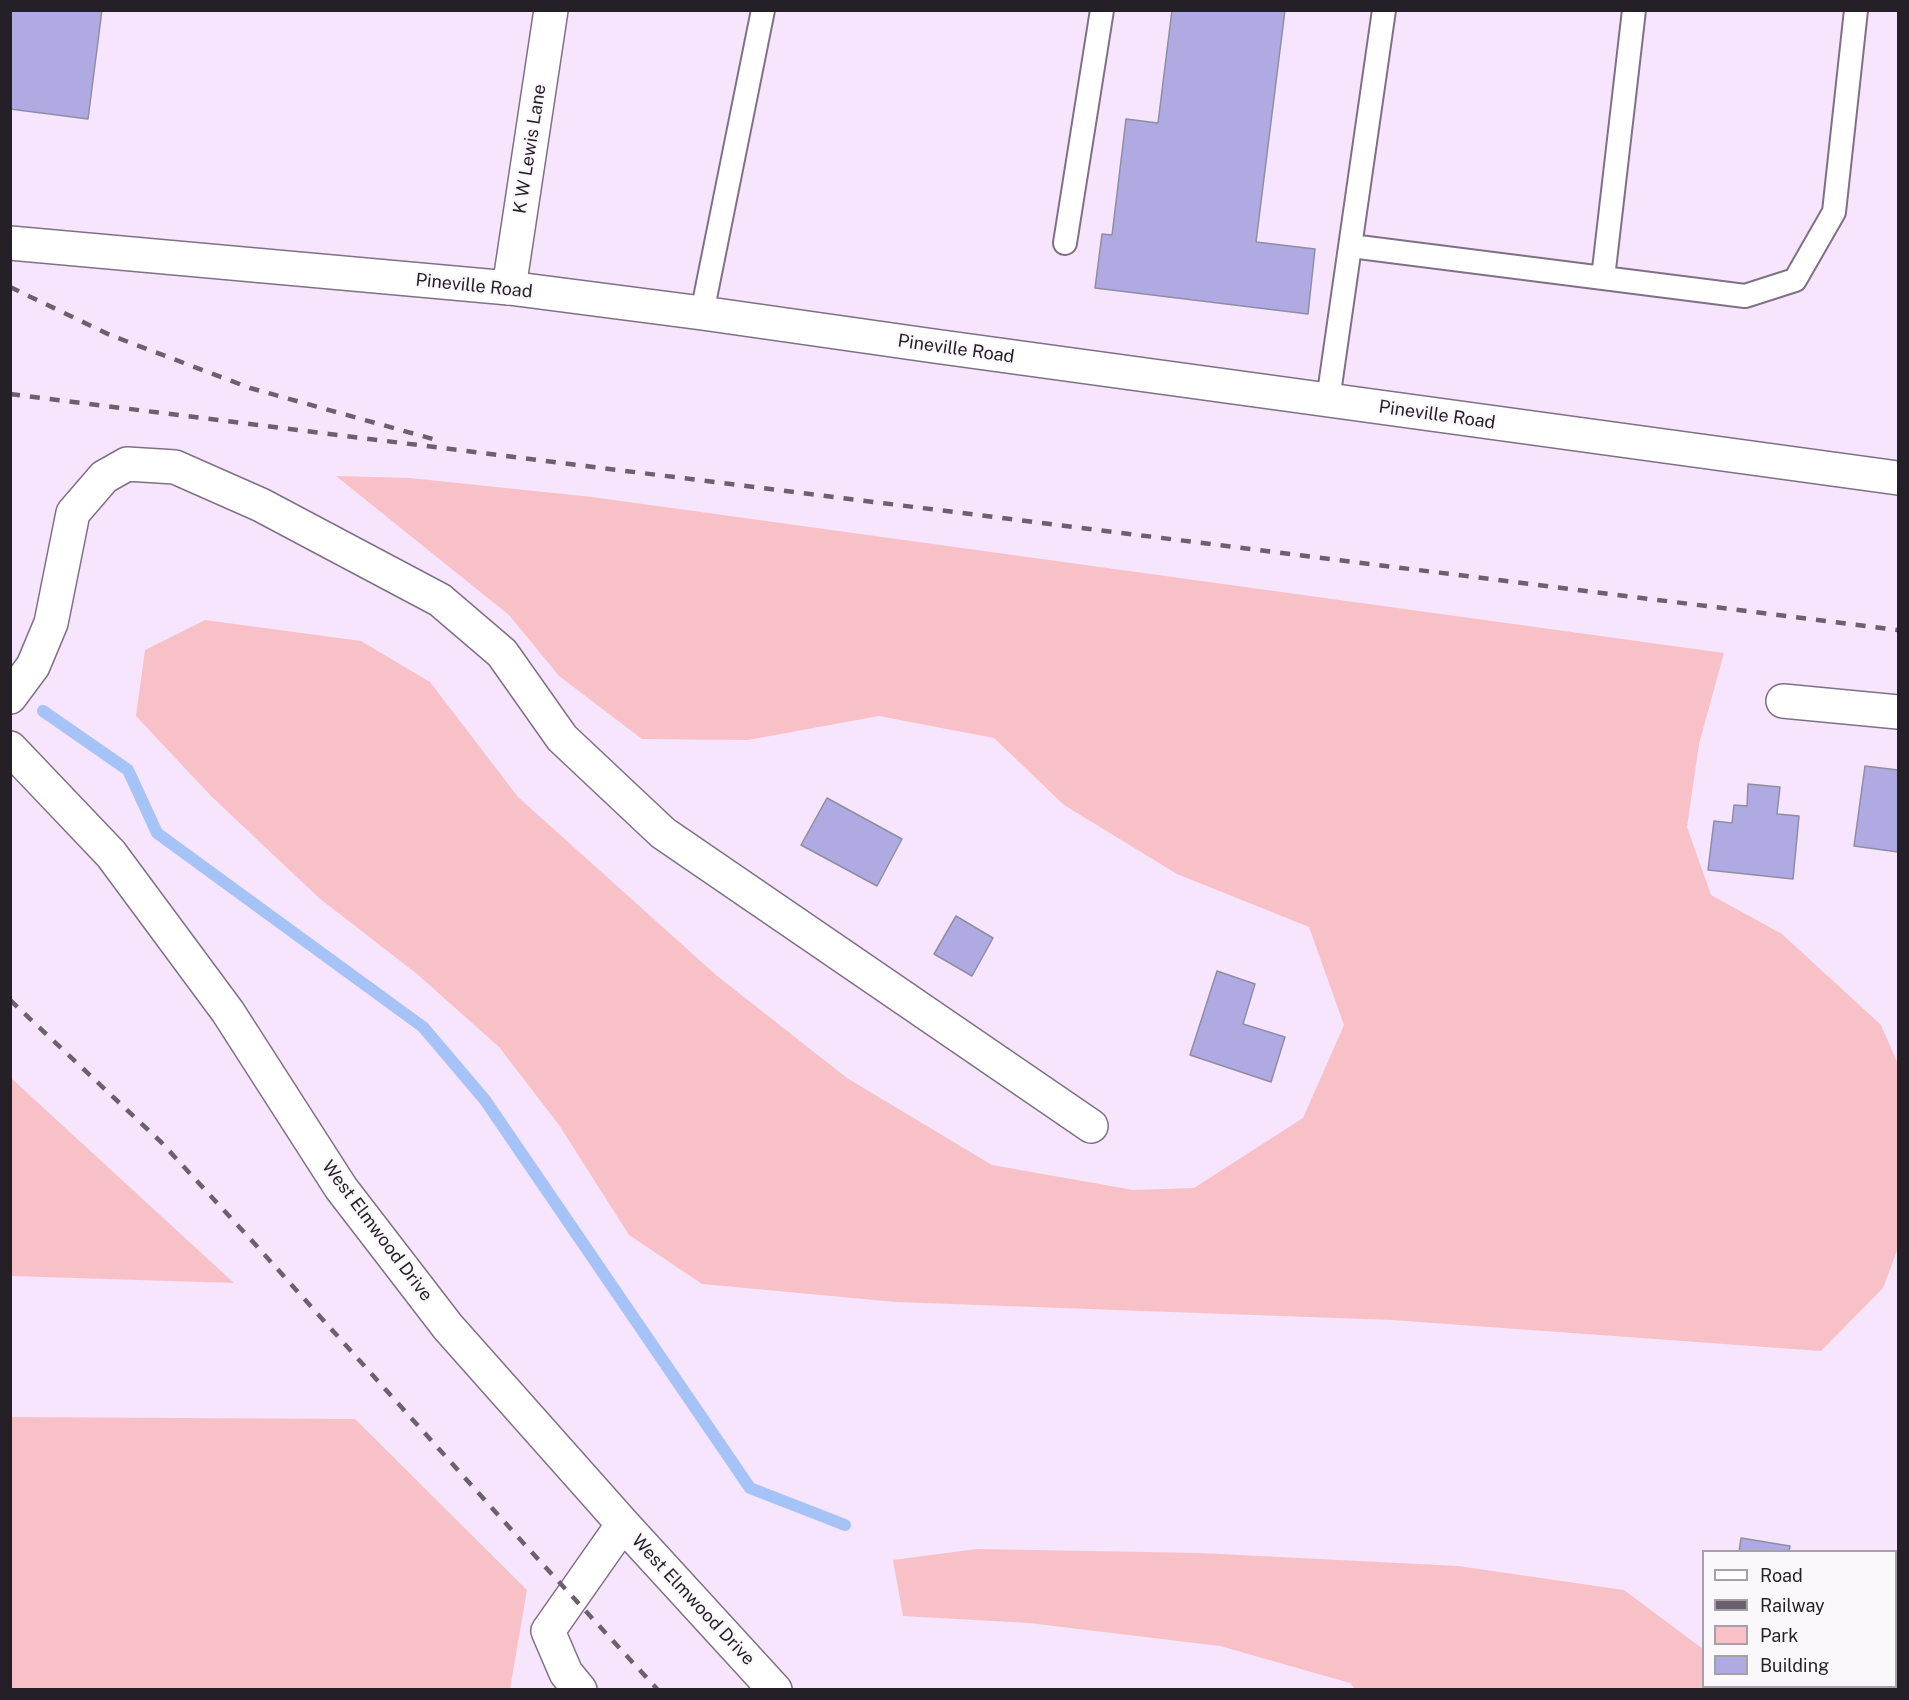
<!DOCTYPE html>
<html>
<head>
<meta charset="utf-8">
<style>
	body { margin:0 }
	#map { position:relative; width:1909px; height:1700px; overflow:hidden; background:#f6e5fc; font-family:"Public Sans",sans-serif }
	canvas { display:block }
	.frame { position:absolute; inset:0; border:12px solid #251f27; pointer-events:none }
	.legend { position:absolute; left:1702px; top:1550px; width:195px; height:138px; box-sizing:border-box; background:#fbf8fc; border:2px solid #a5a1a7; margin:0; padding:8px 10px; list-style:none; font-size:18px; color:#251f27 }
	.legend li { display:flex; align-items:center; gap:12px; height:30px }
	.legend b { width:30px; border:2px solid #a5a1a7 }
</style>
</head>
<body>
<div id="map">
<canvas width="1909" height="1700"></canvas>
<div class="frame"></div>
<ul class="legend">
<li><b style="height:8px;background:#fff"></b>Road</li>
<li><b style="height:8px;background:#6b616e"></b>Railway</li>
<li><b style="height:16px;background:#f8c1c7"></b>Park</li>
<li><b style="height:16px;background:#b0aae3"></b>Building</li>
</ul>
</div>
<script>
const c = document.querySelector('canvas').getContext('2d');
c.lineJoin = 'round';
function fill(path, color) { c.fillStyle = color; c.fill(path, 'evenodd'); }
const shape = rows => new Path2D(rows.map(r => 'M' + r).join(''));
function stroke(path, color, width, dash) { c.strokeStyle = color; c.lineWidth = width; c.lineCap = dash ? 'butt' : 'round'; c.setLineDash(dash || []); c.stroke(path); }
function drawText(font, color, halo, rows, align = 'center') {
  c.font = font + ' "Public Sans",sans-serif'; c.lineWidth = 4.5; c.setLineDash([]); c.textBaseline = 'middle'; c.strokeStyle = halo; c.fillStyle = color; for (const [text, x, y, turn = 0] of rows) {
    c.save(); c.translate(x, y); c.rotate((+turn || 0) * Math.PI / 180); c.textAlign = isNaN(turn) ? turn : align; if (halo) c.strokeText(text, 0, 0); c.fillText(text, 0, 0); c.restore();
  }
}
const green = shape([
	[336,476,410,478,592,497,1724,653,1699,744,1687,827,1711,895,1782,934,1881,1025,1898,1064,1898,1248,1883,1288,1821,1351,1392,1320,896,1302,702,1284,629,1235,559,1125,499,1047,417,974,319,898,211,796,136,716,145,650,205,620,361,641,430,682,518,797,716,975,847,1078,992,1165,1133,1190,1194,1188,1303,1118,1344,1025,1309,927,1177,874,1064,805,994,738,879,716,748,740,642,739,559,676,509,615],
	[11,1078,234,1283,11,1276],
	[11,1417,355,1419,527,1590,510,1689,11,1689],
	[977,1549,1200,1553,1458,1566,1624,1590,1703,1649,1704,1686,1746,1687,1749,1689,1355,1689,1350,1683,1220,1646,1029,1623,903,1616,893,1560]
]);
const stream = shape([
	[43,711,128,770,157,833,423,1027,485,1100,750,1488,845,1525]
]);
const building = shape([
	[10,10,102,10,88,119,10,109,10,10],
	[1172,10,1285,10,1256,242,1315,249,1308,314,1095,288,1102,234,1112,235,1126,119,1158,123,1172,10],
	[1865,766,1898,770,1898,852,1854,846,1865,766],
	[1748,784,1780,787,1777,814,1799,816,1793,879,1708,870,1714,821,1732,823,1734,805,1747,806,1748,784],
	[827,798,902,839,877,886,801,845,827,798],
	[956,916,993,938,972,976,934,954,956,916],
	[1217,971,1255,984,1243,1024,1285,1037,1271,1082,1190,1055,1217,971],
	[1741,1538,1790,1546,1789,1552,1739,1552,1741,1538]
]);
const service = shape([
	[1065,243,1102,10],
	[1351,246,1745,296,1795,280,1834,212,1856,10],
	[1603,278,1634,10],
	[702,313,763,10],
	[1328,400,1384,10]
]);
const minor = shape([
	[509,288,551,10],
	[10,697,33,666,51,623,73,513,104,477,127,464,175,467,261,505,440,600,502,653,562,738,663,833,1091,1126],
	[1783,701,1898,712],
	[10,748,111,854,228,1012,341,1188,448,1327,623,1524,775,1690],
	[580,1690,566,1673,548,1631,623,1524]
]);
const secondary = shape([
	[10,243,509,288,702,313,934,346,1898,478]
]);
const rail = shape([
	[10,287,110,335,250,388,440,441],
	[10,394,1898,630],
	[10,1000,161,1142,254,1243,527,1547,658,1690]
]);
const streetNames = [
	["K W Lewis Lane",530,149,-81],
	["Pineville Road",474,286,6],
	["Pineville Road",956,349,8],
	["Pineville Road",1437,415,8],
	["West Elmwood Drive",377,1231,53],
	["West Elmwood Drive",693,1600,47]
];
fill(green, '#f8c1c7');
stroke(stream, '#a5c3f7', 12);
fill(building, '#b0aae3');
stroke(building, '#8f8da4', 1.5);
stroke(service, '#7f7185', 26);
stroke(minor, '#7f7185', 36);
stroke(secondary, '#7f7185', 36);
stroke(service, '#fff', 22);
stroke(minor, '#fff', 33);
stroke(secondary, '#fff', 33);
stroke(rail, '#6b616e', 4.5, [10, 10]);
drawText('18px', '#251f27', '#fbf8fc', streetNames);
</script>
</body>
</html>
